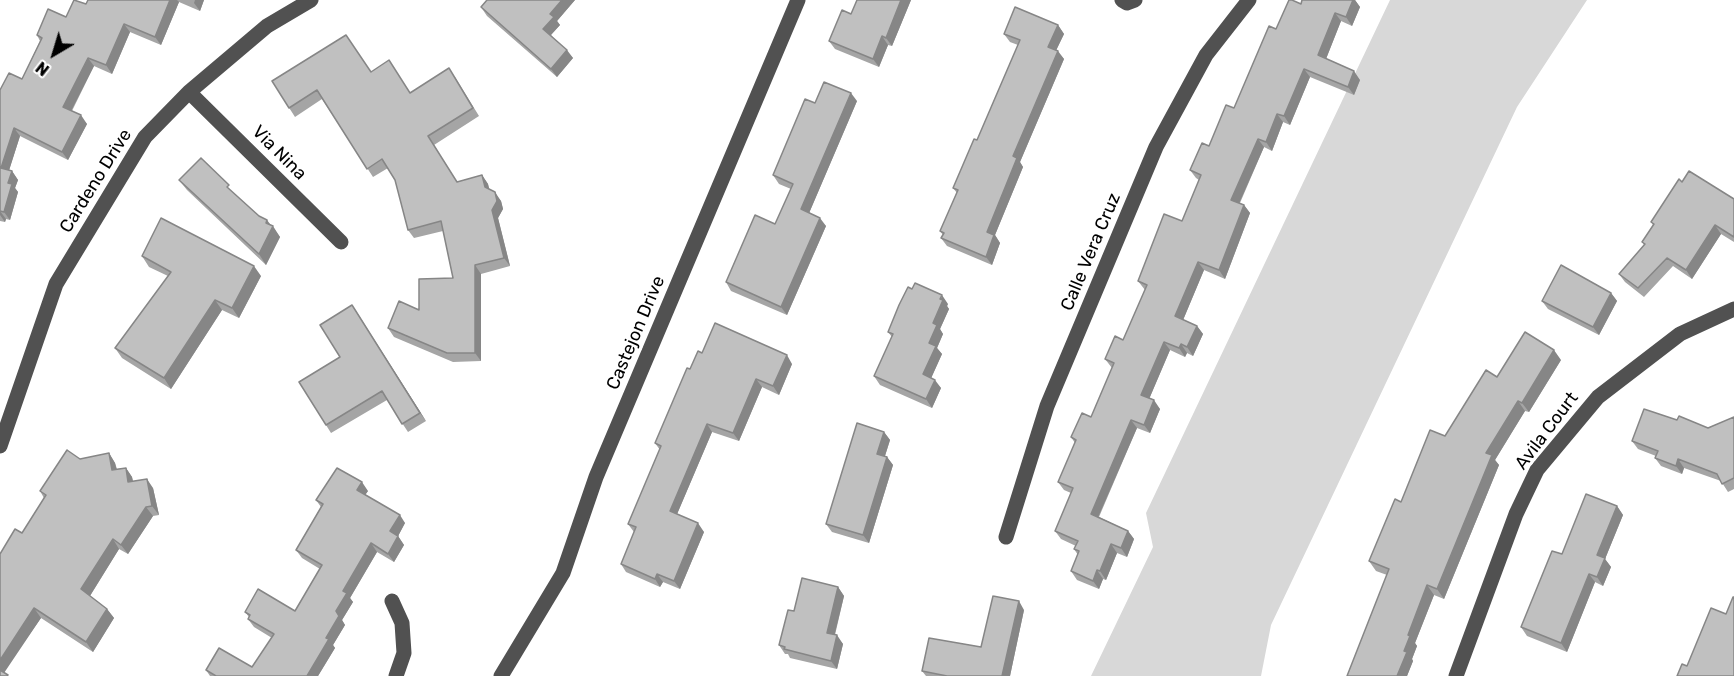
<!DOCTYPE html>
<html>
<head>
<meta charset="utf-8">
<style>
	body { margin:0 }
	#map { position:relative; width:1734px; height:676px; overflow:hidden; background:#fff; font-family:Rubik,sans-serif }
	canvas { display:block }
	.north { position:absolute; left:24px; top:24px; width:60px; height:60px; -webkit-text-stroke:4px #fff; paint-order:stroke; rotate:218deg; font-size:16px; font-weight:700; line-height:24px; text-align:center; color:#000 }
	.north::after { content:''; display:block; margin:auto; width:21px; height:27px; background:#000; clip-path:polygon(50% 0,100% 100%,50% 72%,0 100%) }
</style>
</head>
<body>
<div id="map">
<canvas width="1734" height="676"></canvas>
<div class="north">N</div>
</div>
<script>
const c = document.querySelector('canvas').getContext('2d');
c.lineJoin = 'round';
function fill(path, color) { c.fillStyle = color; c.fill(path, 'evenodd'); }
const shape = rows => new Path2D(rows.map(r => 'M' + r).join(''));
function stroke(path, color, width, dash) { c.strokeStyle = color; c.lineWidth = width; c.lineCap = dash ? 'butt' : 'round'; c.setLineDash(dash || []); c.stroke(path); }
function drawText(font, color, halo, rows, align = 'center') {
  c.font = font + ' Rubik,sans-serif'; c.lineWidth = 6; c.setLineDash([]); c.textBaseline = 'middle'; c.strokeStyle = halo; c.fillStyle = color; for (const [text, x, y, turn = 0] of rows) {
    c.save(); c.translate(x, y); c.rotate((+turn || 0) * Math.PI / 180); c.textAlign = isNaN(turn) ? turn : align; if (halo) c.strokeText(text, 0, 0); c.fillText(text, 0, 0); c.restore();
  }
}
const green = shape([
	[1390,0,1587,0,1517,107,1271,625,1261,676,1091,676,1153,547,1146,513]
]);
const minor = shape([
	[1122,0,1127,3,1135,0],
	[189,92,341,242],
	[0,446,56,284,145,137,189,92,267,26,311,0],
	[1006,537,1047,406,1156,147,1206,55,1249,0],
	[392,601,402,623,404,653,396,676],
	[501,676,563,573,596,477,798,0],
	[1456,676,1516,514,1537,470,1598,397,1680,334,1734,309]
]);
const wall = shape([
	[88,0,204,0,200,11,179,2,161,45,130,32,112,74,94,66,72,111,87,124,68,160,20,136,9,170,12,171,18,180,15,188,18,192,10,220,6,219,5,222,0,221,0,90,22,79,40,41,37,35,86,4],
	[487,0,575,0,557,21,560,25,551,35,573,58,557,77,487,16,481,7],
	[857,0,911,0,892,46,888,45,879,67,835,49,829,41,851,14],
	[1302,0,1355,0,1360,7,1352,26,1341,21,1326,59,1360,80,1354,95,1310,77,1290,125,1283,122,1272,151,1264,147,1240,203,1244,205,1250,213,1225,279,1204,270,1183,320,1197,326,1203,334,1193,356,1187,353,1185,357,1170,350,1149,399,1160,409,1150,433,1137,428,1099,517,1128,531,1134,539,1127,557,1117,553,1106,580,1103,579,1099,589,1077,580,1071,571,1078,555,1074,549,1076,546,1061,539,1055,531,1071,493,1064,490,1058,482,1075,443,1071,437,1091,417,1112,368,1105,359,1123,340,1145,290,1138,281,1182,221,1199,180,1196,178,1190,170,1209,146,1234,108,1276,29,1301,4],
	[1058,25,1064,34,1056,50,1064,59,1020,162,1023,167,995,235,1000,243,992,265,947,246,941,238,943,235,940,231,957,193,953,188,977,140,1018,45,1010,42,1004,34],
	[371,72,410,93,455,77,479,116,434,145,457,182,482,175,488,184,489,189,501,201,503,209,498,218,510,266,481,274,481,361,453,362,394,337,388,328,419,310,453,278,443,231,414,238,408,230,395,180,388,168,373,177,322,99,295,117,272,81],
	[857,101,809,213,826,226,787,315,731,291,726,282,775,224,791,189,779,184,773,175,815,103],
	[179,180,235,194,259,216,267,220,280,237,266,265,187,190],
	[1682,182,1734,199,1734,242,1721,234,1692,279,1673,266,1644,297,1625,282,1619,274,1644,245,1642,242,1653,225,1651,222],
	[142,256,261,276,239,318,222,310,171,389,122,358,115,348,168,276,149,267],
	[1611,293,1617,301,1599,335,1548,309,1542,301],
	[948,304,947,306,949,309,940,329,943,334,937,348,942,354,931,378,941,388,932,408,880,385,874,376,892,337,888,332],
	[352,305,426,421,408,432,387,400,331,433,326,425,340,357],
	[702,353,792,364,779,395,762,387,739,441,712,432,677,514,704,532,680,589,663,582,660,587,626,572,621,564,634,532,628,524,660,450,655,443],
	[1561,360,1529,412,1525,411,1495,460,1499,465,1444,599,1434,595,1415,643,1417,646,1412,659,1413,661,1407,676,1347,676,1387,575,1376,571,1369,561,1401,502,1445,436,1497,377],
	[1734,417,1734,489,1728,492,1721,481,1684,468,1682,474,1661,466,1655,458,1656,456,1638,449,1632,441,1677,420,1708,428],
	[884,432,890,440,885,456,887,457,893,465,869,543,832,532,826,524],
	[109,453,115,463,117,469,126,468,132,477,133,481,153,488,159,515,153,516,128,554,119,549,90,596,107,609,114,618,93,652,41,618,0,676,22,533,44,498,40,491,80,459],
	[368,491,365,495,405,523,398,536,404,545,394,562,377,552,350,598,353,602,342,620,345,625,333,645,335,648,318,676,210,676,206,670,252,667,272,638,254,627,248,619,249,617,245,612,295,611,320,569,302,558,296,550,321,507,316,500],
	[1617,506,1623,515,1605,559,1611,567,1603,586,1595,582,1567,652,1527,636,1521,627,1562,554],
	[838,587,844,596,835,635,843,644,837,669,790,658,788,654,785,654,779,645,794,611],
	[1024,610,1010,676,926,676,922,671,981,647]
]);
const shadedWall = shape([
	[170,0,177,0,179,2,161,45,155,37],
	[195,0,204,0,200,11,194,3],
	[562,0,575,0,557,21,560,25,549,37,543,29,550,14],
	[901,0,911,0,892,46,886,38],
	[1353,0,1355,0,1360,7,1352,26,1346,17],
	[1335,13,1341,21,1324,64,1318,55],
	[124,24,130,32,112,74,106,65],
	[1058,25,1064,34,1054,55,1048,47],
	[882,36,888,45,879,67,873,59],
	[567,50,573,58,557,77,551,69],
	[1058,51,1064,59,1020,162,1023,167,995,235,1000,243,992,265,986,257,987,232,1013,156],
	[88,58,94,66,69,115,63,107],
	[1304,69,1310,77,1290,125,1284,116],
	[1354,71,1360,80,1354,95,1348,87],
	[851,93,857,101,807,218,801,209],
	[1277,114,1283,122,1272,151,1266,142],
	[81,115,87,124,68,160,62,152],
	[14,128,20,136,7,177,1,168],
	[1258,139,1264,147,1237,208,1231,200],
	[12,171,18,180,15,188,18,192,10,220,4,212,8,183],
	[482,175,488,184,491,196,485,187],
	[495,192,501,201,503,209,498,218,510,266,504,258,492,210],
	[1244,205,1250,213,1225,279,1219,270],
	[0,211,6,219,5,222,0,215],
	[820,218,826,226,787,315,781,307],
	[267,220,272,228,273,226,280,237,266,265,259,254],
	[1715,225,1721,234,1692,279,1686,270],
	[1198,262,1204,270,1181,325,1175,316],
	[475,265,481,274,481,361,475,353],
	[254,266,261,276,239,318,232,308],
	[1611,293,1617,301,1599,335,1593,327],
	[942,295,948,304,947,306,949,309,940,329,943,334,937,348,942,354,929,383,923,374,933,323],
	[215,300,222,310,171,389,164,378],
	[352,305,358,314,426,421,420,413],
	[1197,326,1203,334,1193,356,1187,347],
	[1164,342,1170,350,1147,404,1141,395],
	[1181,344,1187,353,1185,357,1179,348],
	[1554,350,1561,360,1529,412,1522,403],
	[787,355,792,364,779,395,773,386],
	[756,379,762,387,739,441,733,433],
	[935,380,941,388,932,408,926,399],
	[1154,400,1160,409,1150,433,1144,425],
	[1518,401,1525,411,1495,460,1499,465,1444,599,1437,589,1486,453],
	[1131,420,1137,428,1096,522,1091,514],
	[707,424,712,432,675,519,670,511],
	[884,432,890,440,883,462,877,454],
	[109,453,115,463,119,480,112,470],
	[887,457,893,465,869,543,863,535],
	[1678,459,1684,468,1682,474,1676,466],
	[126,468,132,477,135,492,128,482],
	[147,479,153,488,159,515,152,506],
	[362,482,368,491,363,498,357,490],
	[1617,506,1623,515,1605,559,1611,567,1603,586,1597,577,1597,555],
	[146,507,153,516,128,554,121,545],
	[400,515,405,523,396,540,390,531],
	[698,523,704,532,680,589,674,581],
	[1128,531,1134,539,1127,557,1121,548],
	[398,536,404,545,394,562,388,554],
	[113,539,119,549,88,599,81,589],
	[371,543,377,552,350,598,353,602,342,620,345,625,333,645,335,648,318,676,307,676,326,638,343,591],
	[1111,544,1117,553,1106,580,1100,571],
	[1097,570,1103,579,1099,589,1093,581],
	[657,574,663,582,660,587,655,579],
	[1589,574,1595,582,1567,652,1561,643],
	[1427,585,1434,595,1415,643,1417,646,1412,659,1413,661,1407,676,1397,676,1408,635],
	[838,587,844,596,833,641,827,633],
	[1019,601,1024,610,1010,676,1002,676],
	[34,608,41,618,2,676,0,673,0,660],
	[107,609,114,618,93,652,86,642],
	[837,635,843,644,837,669,831,661]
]);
const building = shape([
	[74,0,86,4,88,0,170,0,155,37,124,24,106,65,88,58,63,107,81,115,62,152,14,128,1,168,12,171,8,183,12,184,4,212,0,211,0,90,9,73,22,79,42,38,37,35,48,9,66,17,74,0],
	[487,0,562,0,550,14,554,17,543,29,567,50,551,69,481,7,487,0],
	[857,0,901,0,886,38,882,36,873,59,829,41,842,10,851,14,857,0],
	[1289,0,1292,0,1301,4,1302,0,1353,0,1346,17,1335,13,1318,55,1354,71,1348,87,1304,69,1284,116,1277,114,1266,142,1258,139,1231,200,1244,205,1219,270,1198,262,1175,316,1197,326,1187,347,1181,344,1179,348,1164,342,1141,395,1154,400,1144,425,1131,420,1091,514,1128,531,1121,548,1111,544,1100,571,1097,570,1093,581,1071,571,1079,551,1074,549,1078,541,1055,531,1073,488,1058,482,1076,440,1071,437,1082,413,1091,417,1114,363,1105,359,1115,336,1123,340,1147,285,1138,281,1164,214,1182,221,1201,175,1190,170,1202,143,1209,146,1226,105,1234,108,1269,26,1276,29,1289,0],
	[1015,7,1058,25,1048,47,1058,51,1013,156,1017,158,987,232,994,235,986,257,941,238,944,233,940,231,958,190,953,188,974,139,977,140,1020,40,1004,34,1015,7],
	[346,35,371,72,389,60,410,93,449,68,473,108,428,136,457,182,482,175,485,187,495,192,497,201,492,210,504,258,475,265,475,353,447,353,388,328,399,301,419,310,419,279,453,278,441,221,408,230,395,180,382,159,367,169,317,90,289,108,272,81,346,35],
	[824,82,851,93,801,209,820,218,781,307,726,282,755,215,775,224,793,184,773,175,805,99,815,103,824,82],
	[201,158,229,185,227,187,259,216,267,220,266,223,273,226,259,254,179,180,201,158],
	[1689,171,1734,199,1734,237,1715,225,1686,270,1667,258,1638,288,1619,274,1645,244,1642,242,1654,224,1651,222,1679,179,1682,182,1689,171],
	[161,218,254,266,232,308,215,300,164,378,115,348,171,272,142,256,161,218],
	[1561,265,1611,293,1593,327,1542,301,1561,265],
	[915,283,942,295,940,299,943,300,933,323,937,325,929,343,936,346,923,374,935,380,926,399,874,376,893,334,888,332,899,305,908,287,912,289,915,283],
	[352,305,420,413,402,424,382,391,326,425,299,382,340,357,320,325,352,305],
	[715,323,787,355,773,386,756,379,733,433,707,424,670,511,698,523,674,581,657,574,655,579,621,564,636,527,628,524,661,446,655,443,687,368,690,369,698,351,702,353,715,323],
	[1525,332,1554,350,1522,403,1518,401,1486,453,1492,455,1437,589,1427,585,1408,635,1410,636,1404,651,1407,652,1397,676,1347,676,1389,569,1369,561,1395,499,1401,502,1430,430,1445,436,1486,370,1497,377,1525,332],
	[1644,409,1677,420,1679,416,1708,428,1734,417,1734,478,1722,484,1717,474,1678,459,1676,466,1655,458,1658,451,1632,441,1644,409],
	[857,423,884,432,877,454,887,457,863,535,826,524,857,423],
	[67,450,80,459,109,453,112,470,126,468,128,482,147,479,152,506,146,507,121,545,113,539,81,589,107,609,86,642,34,608,0,660,0,554,15,529,22,533,46,495,40,491,67,450],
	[337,468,362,482,357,490,400,515,390,531,398,536,388,554,371,543,343,591,347,593,336,611,339,616,326,638,329,639,307,676,216,676,206,670,219,648,252,667,274,634,248,619,250,615,245,612,258,589,295,611,322,565,296,550,323,504,316,500,337,468],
	[1586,494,1617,506,1597,555,1605,558,1597,577,1589,574,1561,643,1521,627,1552,551,1562,554,1586,494],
	[802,578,838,587,827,633,837,635,831,661,784,649,785,647,779,645,788,610,794,611,802,578],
	[993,596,1019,601,1002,676,947,676,922,671,929,638,981,647,993,596],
	[1733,597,1734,597,1734,676,1677,676,1682,664,1687,666,1711,608,1726,614,1733,597],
	[0,670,8,675,7,676,0,676,0,670]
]);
const streetNames = [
	["Via Nina",279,153,45],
	["Cardeno Drive",96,181,-58],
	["Calle Vera Cruz",1091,252,-67],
	["Castejon Drive",636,333,-67],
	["Avila Court",1547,431,-53]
];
fill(green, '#d8d8d8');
stroke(minor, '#515151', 15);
fill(wall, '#a5a5a5');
fill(shadedWall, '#868686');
fill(building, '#c0c0c0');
stroke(building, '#868686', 1.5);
drawText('18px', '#000', '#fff', streetNames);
</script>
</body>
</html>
